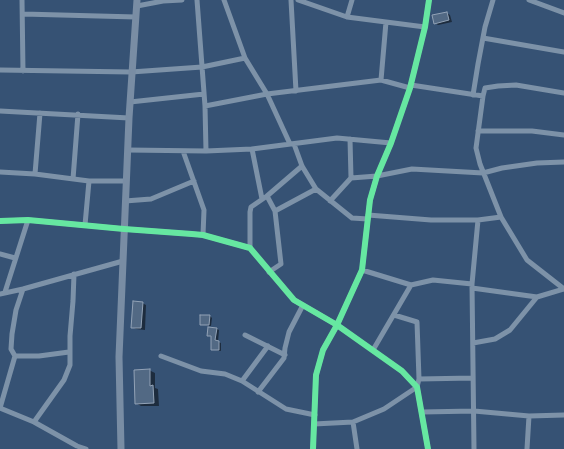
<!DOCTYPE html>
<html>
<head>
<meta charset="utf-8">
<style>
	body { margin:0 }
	canvas { display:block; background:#365274 }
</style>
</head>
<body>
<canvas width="564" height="449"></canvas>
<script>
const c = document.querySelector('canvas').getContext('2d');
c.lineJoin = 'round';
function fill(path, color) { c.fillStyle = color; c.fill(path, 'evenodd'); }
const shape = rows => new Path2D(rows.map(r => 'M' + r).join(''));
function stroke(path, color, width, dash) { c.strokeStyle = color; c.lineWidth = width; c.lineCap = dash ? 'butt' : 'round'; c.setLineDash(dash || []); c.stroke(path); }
const shadow = shape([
	[447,13,450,15,452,22,438,25,435,23],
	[142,303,146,305,145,330,136,329,132,327],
	[210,316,212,318,211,326,201,324],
	[217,329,219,330,218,342,221,343,221,351,212,349,212,337,208,335],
	[149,370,155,373,155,388,158,389,159,406,141,406,136,403]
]);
const building = shape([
	[447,12,449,20,434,24,432,15,447,12],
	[133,301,143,302,141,328,131,328,133,301],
	[200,315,210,315,209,325,200,325,200,315],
	[208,327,217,328,215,340,219,341,219,350,211,350,211,336,207,336,208,327],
	[150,369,150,386,153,385,154,403,135,404,134,370,150,369]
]);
const minor = shape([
	[22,0,23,71],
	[197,0,205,106,206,151],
	[224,0,245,58,267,94,290,144],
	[291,0,296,91],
	[298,0,347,17,425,27],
	[529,0,564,13],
	[137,6,163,1,182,0],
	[23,14,136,17],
	[347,17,352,0],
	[483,38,564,52],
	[0,70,131,72,202,67,245,58],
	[381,80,386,22],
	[411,85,483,96,476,148,480,164,501,217],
	[473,95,478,64,485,27,493,0],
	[483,96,485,88,498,86,516,85,564,93],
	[130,102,204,94],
	[205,106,267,94,381,80,410,88],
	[0,111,129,118],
	[478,131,532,131,564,135],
	[350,139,351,178],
	[294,144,302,166,316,189,352,218,368,219],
	[252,149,262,199],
	[128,150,206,151,252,149,337,138,391,143],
	[183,151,204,210,203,235],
	[0,172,35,174,89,181,126,181],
	[35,174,40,113],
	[73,179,78,114],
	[267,196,302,166],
	[125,201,151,199,194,181],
	[330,201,351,178,377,176,412,169,483,173,502,168,537,163,564,162],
	[275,211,316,189],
	[368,215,431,220,478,220,501,217,527,260,564,289],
	[0,221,28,220,124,229,192,234,203,235,250,248,294,300,337,325,402,371,417,387,428,449],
	[85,225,89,181],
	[250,248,250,212,251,207,267,196,275,211,281,264,269,272],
	[0,254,15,258],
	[362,270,411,285,433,280,472,284],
	[472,288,537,297],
	[5,292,28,220],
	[0,294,23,289,123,261],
	[245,335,285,355],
	[473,343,495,339,510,330,537,297,564,289],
	[373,350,411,285],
	[15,356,11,349,12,334,16,310,23,289],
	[161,356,201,371,225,374,242,381,286,409,315,415],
	[419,379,473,378],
	[242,381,268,346],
	[258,392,284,358,285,348,289,332,303,305],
	[0,408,15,356,39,356,69,352],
	[0,408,34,422,77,446,86,449],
	[422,412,474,411,529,416,564,415],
	[34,422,64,380,70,365,70,336,73,301,74,274],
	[353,422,357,449],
	[314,424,353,422,384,409,417,387,419,379,417,322,394,315],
	[313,449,316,375,323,350,337,325,362,270,370,200,377,176,391,143,410,88,425,27,429,0],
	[474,449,472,284,478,220],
	[527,449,529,416]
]);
const secondary = shape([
	[121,449,119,357,129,118,137,0]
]);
const cycleway = shape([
	[0,221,28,220,124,229,192,234,203,235,250,248,294,300,337,325,402,371,417,387,428,449],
	[313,449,316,375,323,350,337,325,362,270,370,200,377,176,391,143,410,88,425,27,429,0]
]);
fill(shadow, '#0007');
fill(building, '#526984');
stroke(building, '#92a2b6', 1);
stroke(minor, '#7d92a8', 5);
stroke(secondary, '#798da4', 7);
stroke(cycleway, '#66e7a1', 6);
</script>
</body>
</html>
